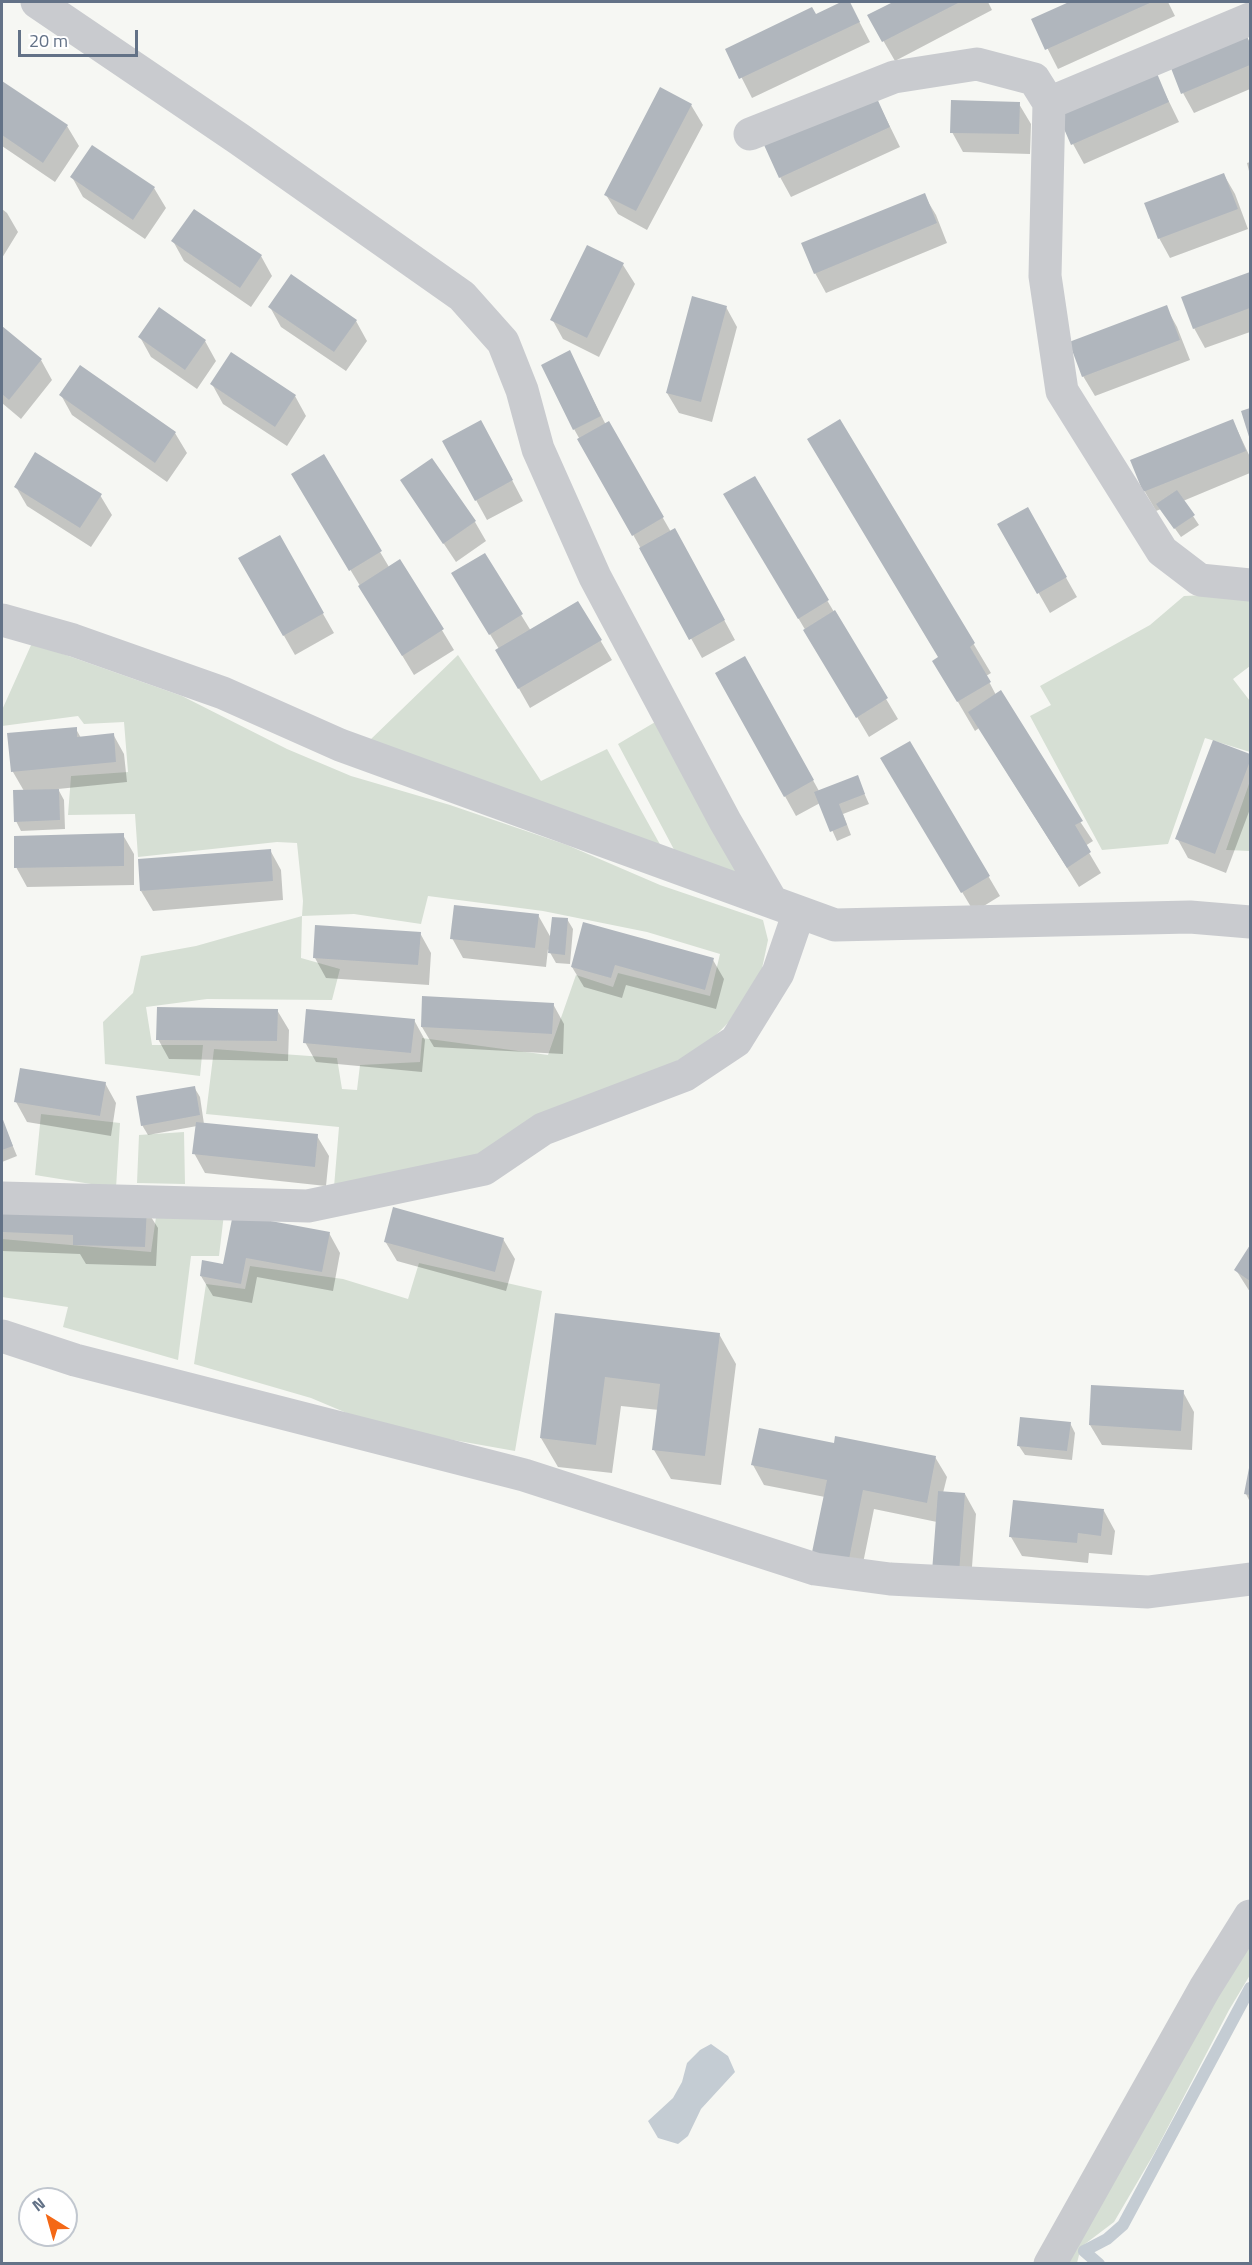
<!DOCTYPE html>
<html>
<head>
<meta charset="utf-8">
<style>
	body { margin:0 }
	#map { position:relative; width:1252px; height:2265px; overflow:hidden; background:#f6f7f3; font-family:"Titillium Web",sans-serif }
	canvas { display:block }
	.frame { position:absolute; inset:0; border:3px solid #637287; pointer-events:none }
	.north { position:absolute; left:18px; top:2187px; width:60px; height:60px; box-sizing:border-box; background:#fff; border:2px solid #c1c7cf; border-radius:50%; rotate:323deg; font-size:16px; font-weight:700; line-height:24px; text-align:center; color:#637287 }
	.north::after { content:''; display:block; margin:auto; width:21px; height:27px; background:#f46816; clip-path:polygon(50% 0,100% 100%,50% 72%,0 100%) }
	.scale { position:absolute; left:18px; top:30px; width:120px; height:27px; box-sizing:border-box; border:3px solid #637287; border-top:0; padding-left:8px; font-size:18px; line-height:21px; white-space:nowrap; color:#637287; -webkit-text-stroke:4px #fff; paint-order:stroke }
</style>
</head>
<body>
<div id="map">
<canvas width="1252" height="2265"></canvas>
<div class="frame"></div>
<div class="north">N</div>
<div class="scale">20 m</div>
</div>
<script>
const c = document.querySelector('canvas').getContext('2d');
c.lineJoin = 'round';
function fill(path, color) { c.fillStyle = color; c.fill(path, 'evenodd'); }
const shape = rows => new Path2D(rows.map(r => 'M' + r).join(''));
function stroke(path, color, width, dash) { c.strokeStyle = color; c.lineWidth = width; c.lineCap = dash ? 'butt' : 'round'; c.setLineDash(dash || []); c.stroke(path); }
const green = shape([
	[1250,593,1250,666,1233,679,1250,701,1250,752,1205,738,1168,844,1102,850,1030,716,1051,705,1040,686,1150,625,1184,596],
	[32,643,182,696,287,749,351,776,450,805,567,845,660,885,763,920,768,940,760,978,734,1017,708,1043,675,1062,473,1161,334,1187,339,1127,206,1114,214,1049,337,1058,342,1089,357,1090,360,1065,420,1062,422,1038,548,1055,576,975,613,987,618,973,710,996,720,954,647,932,543,911,428,896,421,924,354,914,302,916,301,958,340,969,332,1000,207,999,146,1007,152,1045,203,1045,200,1076,105,1064,103,1022,133,993,141,956,196,946,302,916,303,901,297,843,277,842,138,857,135,814,68,815,71,776,128,772,124,722,84,724,78,716,2,726,2,710],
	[458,655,541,781,607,749,667,857,370,740],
	[662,718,755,889,679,859,618,744],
	[1250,781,1250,851,1226,850],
	[41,1114,120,1123,116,1188,35,1175],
	[184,1132,185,1184,137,1183,139,1135],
	[157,1210,224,1214,219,1256,191,1256,178,1360,63,1327,68,1307,2,1297,2,1239,151,1252],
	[419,1263,542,1291,515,1451,380,1427,311,1398,194,1364,206,1284,245,1289,250,1266,343,1279,408,1299],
	[1250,1940,1250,1975,1229,2010,1155,2152,1114,2222,1081,2247,1077,2263,1061,2264]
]);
const water = shape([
	[711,2044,728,2056,735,2072,701,2109,688,2136,678,2144,658,2138,648,2121,673,2098,682,2082,687,2063,700,2050]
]);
const shadow = shape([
	[845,2,849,2,870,42,752,98,727,49,816,15],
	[896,2,988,2,992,10,895,61,869,16],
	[1072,2,1168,2,1175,16,1058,69,1033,20],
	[1245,33,1250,43,1250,89,1194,113,1183,93],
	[1155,73,1179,122,1084,164,1073,144],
	[2,82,67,126,79,146,55,182,2,146],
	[875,96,900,147,791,197,780,177],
	[1019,104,1031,124,1030,154,963,152,952,132],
	[691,105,703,125,647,230,618,214,606,195],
	[92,147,154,188,166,208,145,239,83,197,72,177],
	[1250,162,1250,175,1247,163],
	[1224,175,1235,194,1248,229,1170,258,1159,238],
	[924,195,936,215,947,243,826,293,815,273],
	[2,209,7,213,18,232,2,258],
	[173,241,261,256,272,276,251,307,184,261],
	[623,265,635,284,599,357,563,339,552,319],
	[1250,274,1250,332,1205,348,1194,328,1183,298],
	[270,307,356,321,367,341,346,371,281,327],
	[726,307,737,327,712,422,679,413,667,393],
	[1166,307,1177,327,1190,360,1095,396,1083,376,1071,343],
	[2,328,41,360,52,380,21,419,2,403],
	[140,337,205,341,216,361,197,389,151,357],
	[569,352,606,425,608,423,671,532,686,550,735,640,702,658,574,429],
	[212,384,295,396,306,416,287,446,223,404],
	[61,395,175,433,187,453,167,482,72,415],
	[840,421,991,673,986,676,996,695,1093,841,1085,846,1101,873,1079,887,979,728,975,731,934,661,940,658],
	[1233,421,1250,457,1250,473,1183,501,1199,525,1181,537,1161,509,1156,511,1145,492,1132,461],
	[492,442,523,501,487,520,476,500],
	[323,456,389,567,400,561,454,650,414,675,293,475],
	[754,478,898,719,869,737,725,495],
	[402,481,475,522,486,541,456,562],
	[16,487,100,495,112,515,91,547,27,506],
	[1027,509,1077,597,1050,613,999,524],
	[279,537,334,633,295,655,240,559],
	[484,555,531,631,578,603,612,660,530,708,497,650,499,649,465,593],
	[717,674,756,678,819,791,857,777,869,804,843,814,851,835,837,841,820,803,796,816],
	[76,729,81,738,113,734,124,754,127,782,58,789,64,800,65,829,21,831,16,821,24,791,13,772,9,735],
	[1213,742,1250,756,1250,809,1226,873,1188,858,1177,838],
	[910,743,1000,896,974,912,894,778],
	[123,835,134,854,134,885,27,887,16,867],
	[270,850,281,870,283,900,153,911,141,891],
	[538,915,551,938,567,919,573,929,570,964,556,963,548,949,546,967,463,958,452,938],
	[420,933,431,953,429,985,326,978,315,958],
	[713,960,724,979,716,1009,626,985,622,998,584,987,572,967],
	[553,1004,564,1024,563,1054,434,1047,422,1027],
	[277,1010,289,1030,288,1061,169,1059,158,1039],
	[414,1020,425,1040,422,1072,316,1062,305,1042],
	[105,1083,116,1103,111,1136,27,1122,16,1102],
	[194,1087,200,1097,204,1124,317,1136,329,1156,326,1186,205,1173,194,1153,197,1126,148,1135,142,1125],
	[2,1120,17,1156,2,1162],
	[2,1203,146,1209,158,1228,156,1266,86,1264,80,1254,2,1251],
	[234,1216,329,1233,340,1253,333,1291,257,1277,252,1303,213,1296,201,1276,225,1266],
	[503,1239,515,1259,506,1291,397,1261,385,1241],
	[1250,1248,1250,1292,1236,1270],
	[557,1315,719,1334,736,1364,721,1485,671,1479,654,1450,659,1410,621,1406,612,1473,558,1467,541,1438],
	[1183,1392,1194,1412,1192,1450,1102,1445,1090,1425],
	[1070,1423,1075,1433,1072,1460,1025,1455,1019,1446],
	[935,1457,947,1477,943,1493,965,1494,976,1514,970,1593,937,1522,874,1509,859,1583,825,1497,764,1485,753,1465],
	[1250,1470,1250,1502,1246,1494],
	[1104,1511,1115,1531,1112,1555,1089,1553,1088,1563,1022,1556,1011,1537]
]);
const stream = shape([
	[1084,2251,1107,2239,1123,2225,1250,1988],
	[1084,2251,1099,2264]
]);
const building = shape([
	[841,2,850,2,860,22,739,79,725,49,812,7,816,14],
	[893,2,960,2,882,42,867,15],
	[1069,2,1152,2,1045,50,1031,19],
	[1245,31,1250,44,1250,65,1181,94,1169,63],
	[1156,71,1169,102,1071,145,1058,115],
	[2,81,68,125,43,163,2,135],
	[660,87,692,104,636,211,604,195],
	[875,94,890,127,779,178,764,145],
	[951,100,1020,102,1019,134,950,133],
	[92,145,155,187,133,220,70,177],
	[1224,173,1238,209,1158,239,1144,203],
	[925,193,937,223,814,274,801,243],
	[194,209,262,255,240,288,171,241],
	[587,245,624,263,587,338,550,320],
	[1250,272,1250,308,1193,329,1181,297],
	[291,274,357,320,334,352,268,307],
	[692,296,727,306,701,402,666,393],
	[1167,305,1180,340,1082,377,1069,342],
	[159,307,206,340,185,370,138,337],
	[2,326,42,359,9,400,2,394],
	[570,350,601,416,573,430,541,365],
	[231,352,296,395,275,427,210,384],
	[80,365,176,432,155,463,59,395],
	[1250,408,1250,440,1241,411],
	[840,419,975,643,970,647,991,682,957,702,932,661,938,657,807,439],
	[1233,419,1246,451,1143,492,1130,460],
	[481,420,513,480,475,501,442,441],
	[609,421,664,517,632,536,577,439],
	[35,452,102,494,80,528,14,487],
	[324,454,382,551,349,571,291,474],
	[432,458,476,521,443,544,400,480],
	[755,476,829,600,798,619,723,494],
	[1177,490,1195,515,1174,529,1156,504],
	[1028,507,1067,577,1037,594,997,524],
	[675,528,725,620,689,640,639,548],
	[280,535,324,613,283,636,238,558],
	[485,553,523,614,489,635,451,573],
	[400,559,444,629,402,656,358,586],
	[578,601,602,640,518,689,495,650],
	[835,610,888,698,856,718,803,630],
	[745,656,814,780,784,797,715,673],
	[1001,690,1083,821,1075,825,1091,852,1067,868,968,712],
	[77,727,77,737,114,733,116,762,11,772,7,733],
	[1213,740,1250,754,1250,761,1215,854,1175,839],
	[910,741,990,876,961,893,880,758],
	[858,775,865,794,839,804,847,825,830,832,814,792],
	[59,789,60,820,14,822,13,790],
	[124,833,124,866,14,868,14,836],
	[271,849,273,881,140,891,138,859],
	[454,905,539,914,535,948,450,939],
	[552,917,568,918,565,955,548,953],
	[583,922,714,958,705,990,615,965,611,978,571,967],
	[315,925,421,932,418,965,313,958],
	[422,996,554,1003,552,1034,421,1027],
	[157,1007,278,1009,277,1041,156,1040],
	[306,1009,415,1019,411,1053,303,1043],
	[20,1068,106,1082,100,1116,14,1102],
	[195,1086,200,1115,141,1126,136,1096],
	[2,1117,13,1146,2,1150],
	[196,1122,318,1134,315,1167,192,1154],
	[2,1202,147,1207,145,1247,73,1245,73,1235,2,1232],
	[393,1207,504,1238,495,1272,384,1242],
	[233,1214,330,1232,322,1272,246,1258,241,1284,200,1276,202,1260,223,1264],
	[1250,1245,1250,1281,1234,1270],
	[555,1313,720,1333,705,1456,652,1450,660,1384,605,1377,596,1445,540,1438],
	[1091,1385,1184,1390,1181,1431,1089,1425],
	[1020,1417,1071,1422,1067,1451,1017,1446],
	[759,1428,834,1443,835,1436,936,1456,927,1503,863,1490,848,1564,811,1557,827,1480,751,1465],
	[1249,1468,1250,1468,1250,1495,1244,1494],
	[938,1491,965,1493,959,1573,932,1572],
	[1013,1500,1104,1509,1101,1536,1078,1533,1077,1543,1009,1537]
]);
const street = shape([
	[37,2,239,139,462,296,503,342,522,390,538,449,595,577,725,821,772,902],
	[1049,103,1250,19],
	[750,134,894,77,977,64,1034,79,1049,103,1045,276,1062,391,1162,551,1200,580,1250,585],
	[2,620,73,640,223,693,340,745,835,925,1190,917,1250,922],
	[2,1198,308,1206,484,1169,543,1129,685,1075,736,1041,778,973,799,912],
	[2,1336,75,1360,524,1475,815,1569,890,1579,1148,1592,1250,1579],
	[1050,2264,1205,1988,1250,1916]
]);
fill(green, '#d6dfd4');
fill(water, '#c4ccd3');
fill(shadow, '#0003');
stroke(stream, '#c4ccd3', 12);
fill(building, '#b0b6bd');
stroke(street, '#c9cbcf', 33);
</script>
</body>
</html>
